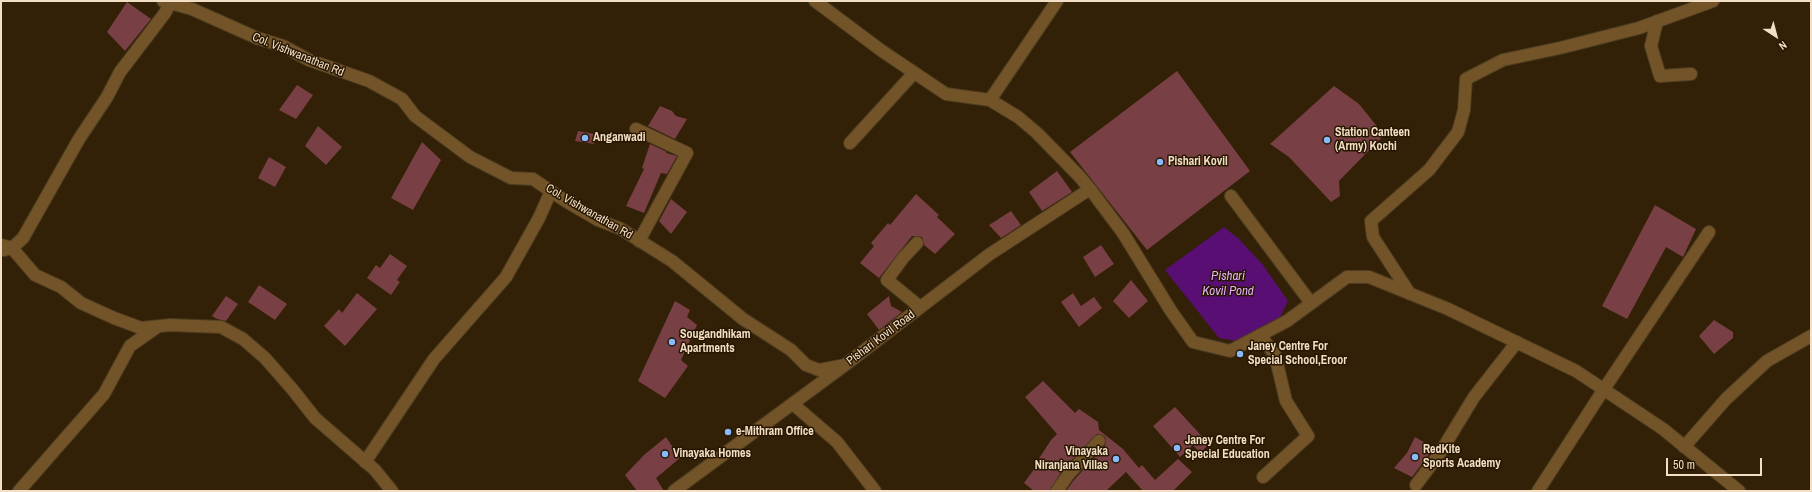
<!DOCTYPE html>
<html>
<head>
<meta charset="utf-8">
<style>
	body { margin:0 }
	#map { position:relative; width:1812px; height:492px; overflow:hidden; background:#322106; font-family:"Archivo Narrow",sans-serif }
	canvas { display:block }
	.frame { position:absolute; inset:0; border:2px solid #f3dfc6; pointer-events:none }
	.north { position:absolute; left:1756px; top:16px; width:40px; height:40px; -webkit-text-stroke:3px #281700; paint-order:stroke; rotate:144deg; font-size:11px; font-weight:700; line-height:16px; text-align:center; color:#f3dfc6 }
	.north::after { content:''; display:block; margin:auto; width:14px; height:18px; background:#f3dfc6; clip-path:polygon(50% 0,100% 100%,50% 72%,0 100%) }
	.scale { position:absolute; left:1666px; top:458px; width:96px; height:18px; box-sizing:border-box; border:2px solid #f3dfc6; border-top:0; padding-left:5px; font-size:12px; line-height:14px; white-space:nowrap; color:#f3dfc6; -webkit-text-stroke:3px #281700; paint-order:stroke }
</style>
</head>
<body>
<div id="map">
<canvas width="1812" height="492"></canvas>
<div class="frame"></div>
<div class="north">N</div>
<div class="scale">50 m</div>
</div>
<script>
const c = document.querySelector('canvas').getContext('2d');
c.lineJoin = 'round';
function fill(path, color) { c.fillStyle = color; c.fill(path, 'evenodd'); }
const shape = rows => new Path2D(rows.map(r => 'M' + r).join(''));
function stroke(path, color, width, dash) { c.strokeStyle = color; c.lineWidth = width; c.lineCap = dash ? 'butt' : 'round'; c.setLineDash(dash || []); c.stroke(path); }
function drawText(font, color, halo, rows, align = 'center') {
  c.font = font + ' "Archivo Narrow",sans-serif'; c.lineWidth = 3; c.setLineDash([]); c.textBaseline = 'middle'; c.strokeStyle = halo; c.fillStyle = color; for (const [text, x, y, turn = 0] of rows) {
    c.save(); c.translate(x, y); c.rotate((+turn || 0) * Math.PI / 180); c.textAlign = isNaN(turn) ? turn : align; if (halo) c.strokeText(text, 0, 0); c.fillText(text, 0, 0); c.restore();
  }
}
const water = shape([
	[1224,227,1239,239,1263,265,1288,301,1280,317,1236,341,1219,338,1165,270]
]);
const building = shape([
	[127,2,151,19,125,51,107,32],
	[1177,71,1250,171,1147,250,1070,152],
	[297,85,313,95,296,119,279,110],
	[1334,86,1359,104,1384,135,1339,181,1340,196,1331,202,1289,157,1270,144],
	[660,106,672,111,676,116,687,119,675,139,648,126],
	[318,126,342,147,326,165,305,146],
	[578,131,595,134,594,144,575,141],
	[422,142,441,160,413,210,391,198],
	[650,144,667,152,666,153,677,156,667,174,661,173,644,213,626,206,644,169,642,168],
	[269,157,286,167,275,187,258,178],
	[1057,171,1072,192,1042,211,1029,192],
	[916,194,939,215,937,217,955,234,935,254,924,245,922,237,912,236,879,278,860,263,874,246,871,243,888,223,890,225],
	[671,199,687,212,671,234,659,221],
	[1655,205,1696,229,1683,257,1666,247,1627,319,1602,306],
	[1011,211,1021,225,1001,238,989,225],
	[1101,245,1114,264,1095,277,1083,257],
	[390,254,407,266,397,280,400,282,391,295,367,278,376,265,380,268],
	[1131,280,1148,301,1129,318,1113,301],
	[259,285,287,304,275,320,248,302],
	[357,293,377,309,345,346,324,326,339,309,342,313],
	[1073,293,1081,306,1094,297,1102,308,1079,327,1061,302],
	[226,296,238,304,226,321,217,319,212,316],
	[889,296,891,306,902,312,879,330,867,314],
	[675,301,690,310,687,317,697,325,681,360,688,366,665,398,638,381],
	[1714,320,1733,332,1733,338,1714,354,1699,336],
	[1043,381,1075,413,1079,409,1098,422,1099,430,1123,449,1139,468,1142,465,1155,480,1178,459,1192,472,1173,491,1143,491,1126,472,1106,491,1066,491,1074,480,1105,446,1106,439,1104,436,1097,434,1062,470,1050,491,1034,491,1024,483,1040,461,1038,460,1051,440,1057,434,1025,397],
	[1175,407,1209,444,1200,453,1193,445,1180,457,1153,426],
	[666,437,680,458,656,478,664,491,637,491,625,475,644,455],
	[1415,437,1434,448,1412,477,1394,468,1407,453]
]);
const minor = shape([
	[163,1,192,9,257,38,283,46,309,60,369,81,402,99,415,116,470,157,511,178,533,179,564,200,598,220,621,229,672,261,743,319,791,350,806,365,819,370,845,365],
	[815,1,882,51,946,94,990,100,1018,117,1037,133,1079,176,1090,189,1123,233,1171,311,1193,342,1230,351,1287,321,1347,277,1369,277,1448,309,1576,371,1663,429,1739,491],
	[1657,21,1651,46,1660,76,1691,74],
	[990,100,1057,1],
	[636,129,687,153,639,241],
	[850,143,914,73],
	[1231,196,1311,303],
	[917,243,903,258,887,280,920,307],
	[1,245,12,248,35,275,61,287,81,303,114,318,141,328,170,325,221,327,243,339,265,358,293,390,315,418,375,470,392,491],
	[4,250,12,248,23,238,79,139,107,97,120,72,165,13,171,1],
	[1410,294,1373,237,1371,221,1429,170,1458,132,1464,110,1466,79,1503,60,1560,48,1639,28,1713,1],
	[1260,335,1275,355,1286,401,1308,436,1263,477],
	[793,404,837,442,875,491],
	[1684,447,1726,399,1767,361,1811,336],
	[365,462,434,359,506,277,539,218,551,191],
	[1416,485,1440,453,1474,397,1517,342],
	[19,491,104,394,130,346,157,327],
	[674,491,845,365,990,254,1090,189],
	[1057,491,1068,475,1099,441],
	[1538,491,1604,389,1709,232]
]);
const markers = [
	[585,138,4,"#87bbfb"],
	[1327,140,4,"#87bbfb"],
	[1160,162,4,"#87bbfb"],
	[672,342,4,"#87bbfb"],
	[1240,354,4,"#87bbfb"],
	[728,432,4,"#87bbfb"],
	[1177,448,4,"#87bbfb"],
	[665,454,4,"#87bbfb"],
	[1415,457,4,"#87bbfb"],
	[1116,459,4,"#87bbfb"]
];
const streetNames = [
	["Col. Vishwanathan Rd",298,55,22],
	["Col. Vishwanathan Rd",589,212,30],
	["Pishari Kovil Road",881,338,-37]
];
const poiNames = [
	["Station Canteen",1335,133],
	["(Army) Kochi",1335,147],
	["Anganwadi",593,138],
	["Pishari Kovil",1168,162],
	["Sougandhikam",680,335],
	["Apartments",680,349],
	["Janey Centre For",1248,347],
	["Special School,Eroor",1248,361],
	["e-Mithram Office",736,432],
	["Janey Centre For",1185,441],
	["Special Education",1185,455],
	["RedKite",1423,450],
	["Sports Academy",1423,464],
	["Vinayaka",1108,452,"right"],
	["Niranjana Villas",1108,466,"right"],
	["Vinayaka Homes",673,454]
];
const waterNames = [
	["Pishari",1228,277],
	["Kovil Pond",1228,292]
];
fill(water, '#580e73');
fill(building, '#783f44');
stroke(minor, '#4d3c21', 14);
stroke(minor, '#725428', 12);
for (const [x, y, r, color] of markers) { const dot = new Path2D(); dot.arc(x, y, r, 0, 2 * Math.PI); c.fillStyle = color; c.fill(dot); stroke(dot, '#281700', 1.5); }
drawText('12px', '#f3dfc6', '#281700', streetNames);
drawText('bold 12px', '#f3dfc6', '#281700', poiNames, 'left');
drawText('italic 13px', '#e2b0fa', '#281700', waterNames);
</script>
</body>
</html>
